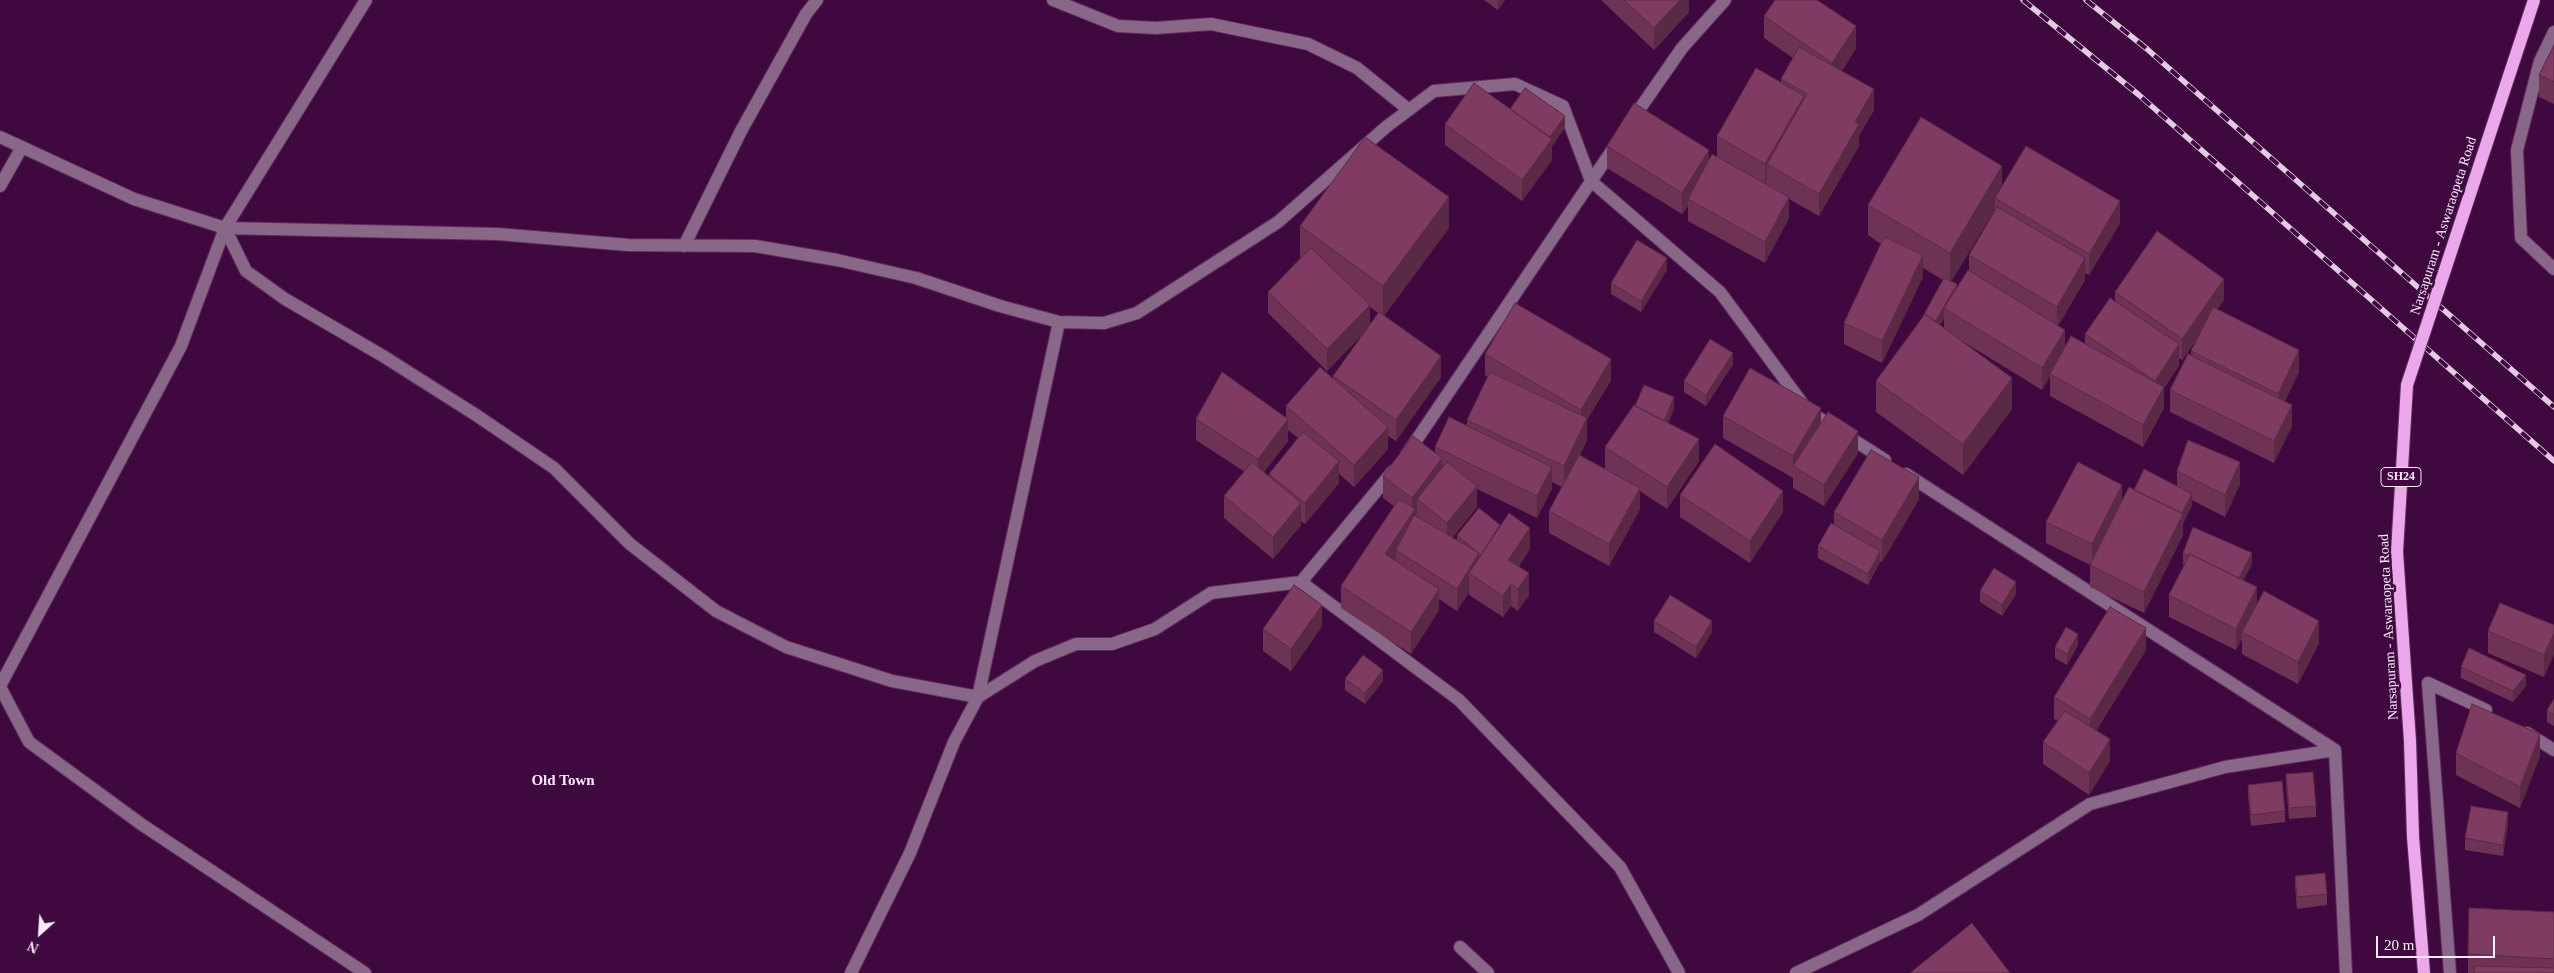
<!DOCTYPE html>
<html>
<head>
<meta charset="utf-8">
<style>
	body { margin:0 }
	#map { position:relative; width:2554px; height:973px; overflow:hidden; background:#3f0940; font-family:Georgia,serif }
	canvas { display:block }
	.north { position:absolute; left:15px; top:908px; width:50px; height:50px; -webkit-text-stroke:4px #3f0940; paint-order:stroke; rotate:206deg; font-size:14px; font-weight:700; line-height:20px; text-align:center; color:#feeafd }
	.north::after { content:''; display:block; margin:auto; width:18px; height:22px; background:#feeafd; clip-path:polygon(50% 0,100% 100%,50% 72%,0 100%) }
	.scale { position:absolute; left:2376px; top:936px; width:119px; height:22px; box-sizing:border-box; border:2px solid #feeafd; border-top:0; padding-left:6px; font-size:15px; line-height:18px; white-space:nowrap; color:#feeafd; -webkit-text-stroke:4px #3f0940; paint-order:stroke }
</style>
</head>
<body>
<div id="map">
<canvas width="2554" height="973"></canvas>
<div class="north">N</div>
<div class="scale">20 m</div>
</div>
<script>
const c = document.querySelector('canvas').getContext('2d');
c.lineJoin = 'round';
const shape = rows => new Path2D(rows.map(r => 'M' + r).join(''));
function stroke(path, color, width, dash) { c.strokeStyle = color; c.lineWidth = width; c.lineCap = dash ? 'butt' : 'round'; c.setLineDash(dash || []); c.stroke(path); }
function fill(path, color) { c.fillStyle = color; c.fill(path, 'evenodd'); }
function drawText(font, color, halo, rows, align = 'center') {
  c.font = font + ' Georgia,serif'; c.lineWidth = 5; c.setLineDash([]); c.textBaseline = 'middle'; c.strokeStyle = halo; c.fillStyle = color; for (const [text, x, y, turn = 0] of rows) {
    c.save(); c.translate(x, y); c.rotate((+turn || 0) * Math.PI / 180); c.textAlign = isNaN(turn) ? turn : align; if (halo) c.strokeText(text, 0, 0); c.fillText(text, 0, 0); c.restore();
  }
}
const minor = shape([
	[1053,0,1118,26,1156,28,1211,24,1308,44,1357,68,1409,110],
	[2554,32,2540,61,2517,150,2521,238,2554,269],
	[1632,120,1682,48,1725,0],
	[0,137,134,199,225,228,498,234,628,245,755,246,837,260,916,278,1000,306,1059,322,1104,323,1137,313,1278,222,1386,127,1434,91,1515,84,1563,106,1591,181,1720,292,1808,411,1885,460],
	[0,186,22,147],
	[225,228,246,271,285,299,383,356,476,415,554,468,630,544,716,611,786,647,892,681,978,697,1035,661,1076,644,1112,644,1155,629,1211,593,1301,582,1393,471],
	[684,246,741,131,806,14,817,0],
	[1407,454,1617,143],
	[1906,474,2335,750],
	[1301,582,1459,700,1620,867,1679,973],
	[0,686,181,346,225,228,366,0],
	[0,687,29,742,141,824,365,973],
	[2527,733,2554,750],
	[2335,750,2346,973],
	[1460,947,1488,973],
	[851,973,910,853,954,742,978,697,1059,322],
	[1796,973,1918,915,2090,804,2225,767,2335,750],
	[2450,973,2428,683,2486,710]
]);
const rail = shape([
	[2023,0,2139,95,2554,461],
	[2086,0,2147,49,2554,407]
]);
const majorBridge = shape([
	[2424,973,2413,837,2410,741,2397,552,2407,385,2534,0]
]);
const wall = shape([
	[1484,0,1505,0,1498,10],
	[1601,0,1689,0,1689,12,1654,50],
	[1764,16,1856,48,1842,71,1874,110,1859,136,1859,146,1819,216,1789,199,1789,218,1765,263,1688,221,1688,206,1682,214,1607,168,1607,146,1709,161,1717,157,1717,136,1781,83,1781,79,1793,58,1764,38],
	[2554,45,2554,104,2539,97,2539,75],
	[1510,109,1565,127,1552,146,1552,160,1522,201,1445,145,1445,124],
	[2002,186,2120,223,2089,275,2085,273,2085,280,2058,326,2065,347,2085,343,2085,334,2115,301,2115,292,2224,300,2217,310,2299,372,2285,401,2292,426,2274,463,2170,412,2170,390,2191,355,2191,351,2197,339,2182,360,2179,358,2179,366,2164,388,2164,408,2143,447,2050,396,2050,376,2042,390,1954,336,2012,409,1963,475,1876,412,1876,381,1923,317,1943,280,1923,268,1923,277,1882,363,1844,344,1844,323,1881,244,1868,235,1868,205],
	[1995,209,1995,211,1969,255,1969,271,1957,288,1951,281],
	[1944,318,1944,329,1940,325],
	[1300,226,1449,228,1384,316,1441,377,1396,441,1388,436,1388,449,1354,487,1339,474,1339,483,1305,524,1301,521,1301,525,1273,559,1224,518,1224,496,1245,472,1196,440,1196,419,1286,418,1286,406,1333,379,1333,376,1363,334,1327,371,1268,313,1268,292,1301,257,1300,257],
	[1370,307,1378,313,1370,324],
	[1288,430,1298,438,1269,474,1269,477,1264,472,1288,441],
	[1667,270,1641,312,1611,294,1611,283],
	[1485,354,1611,380,1587,420,1587,440,1580,455,1605,469,1605,447,1635,406,1674,409,1668,423,1699,461,1667,509,1640,491,1640,509,1609,566,1549,533,1549,511,1562,487,1552,482,1552,488,1537,518,1477,489,1477,507,1452,538,1457,540,1457,535,1530,549,1519,566,1529,595,1518,611,1511,606,1503,617,1469,595,1469,592,1457,611,1439,599,1439,610,1411,654,1341,608,1341,586,1394,506,1383,498,1383,476,1435,452,1435,447,1467,426,1467,420,1488,377,1485,375],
	[1733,364,1706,406,1684,392,1684,381],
	[1723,416,1821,423,1858,453,1824,506,1793,488,1793,478,1723,438],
	[2177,471,2240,484,2225,517,2192,500,2192,505,2183,524,2183,535,2144,613,2090,587,2090,565,2046,543,2046,522,2122,500,2134,490,2177,486],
	[1680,495,1783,512,1750,563,1680,517],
	[1919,499,1882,562,1880,561,1880,562,1868,585,1818,558,1818,546,1834,525,1834,512],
	[2183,553,2252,564,2243,580,2257,605,2319,643,2298,684,2242,654,2242,639,2236,650,2169,617,2169,595,2184,565,2183,565],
	[1980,591,2016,594,2002,616,1980,602],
	[1654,621,1712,632,1696,658,1654,632],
	[2554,625,2544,677,2488,653,2488,631],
	[1322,626,1291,671,1263,651,1263,629],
	[2078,645,2067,665,2055,658,2055,647],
	[2146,650,2096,731,2110,761,2089,795,2043,764,2043,742,2058,721,2054,719,2054,697],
	[2461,667,2526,686,2513,702,2461,678],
	[1345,679,1383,681,1365,704,1345,690],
	[2554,699,2554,726,2547,722,2547,710],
	[2456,753,2540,756,2520,808,2456,775],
	[2286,774,2316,806,2316,817,2289,819,2286,786],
	[2248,785,2285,811,2285,822,2251,826,2248,796],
	[2508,823,2503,856,2465,850,2465,838],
	[2295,876,2327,894,2327,905,2297,909,2295,887],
	[2554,912,2554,973,2468,973,2468,954]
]);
const shadedWall = shape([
	[1498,0,1505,0,1498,10],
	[1680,0,1689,0,1689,12,1654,50,1654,28],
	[1856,26,1856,48,1832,84,1832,63],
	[1874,89,1874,110,1859,136,1859,146,1819,216,1819,194,1855,122],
	[1804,96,1804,117,1767,164,1767,182,1765,186,1765,164],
	[1565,116,1565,127,1552,146,1552,160,1522,201,1522,180],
	[1709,150,1709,172,1688,199,1688,206,1682,214,1682,193],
	[2002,166,2002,196,1995,198,1995,209,1950,284,1950,253],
	[1449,197,1449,228,1383,317,1383,286],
	[1789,197,1789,218,1765,263,1765,242],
	[2120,201,2120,223,2089,275,2089,254],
	[1923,255,1923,277,1882,363,1882,341],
	[1667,258,1667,270,1641,312,1641,301],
	[2085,258,2085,280,2057,328,2057,307],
	[2224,279,2224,300,2182,360,2182,339],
	[1957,284,1957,296,1944,308,1944,318,1935,334,1935,323],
	[1370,305,1370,327,1327,371,1327,349],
	[2065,330,2065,352,2050,374,2050,376,2042,390,2042,368],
	[2179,344,2179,366,2164,388,2164,408,2143,447,2143,425,2155,402,2155,381],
	[2299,350,2299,372,2278,416,2278,394],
	[1733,353,1733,364,1706,406,1706,395],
	[1441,356,1441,377,1396,441,1396,420],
	[1611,359,1611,380,1587,420,1587,440,1564,488,1564,466,1581,432,1581,410],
	[2012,378,2012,409,1963,475,1963,444],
	[1674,397,1674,409,1663,435,1663,424],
	[2292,405,2292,426,2274,463,2274,441],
	[1821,408,1821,430,1793,466,1793,478,1793,456],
	[1288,419,1288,441,1258,480,1258,459],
	[1388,427,1388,449,1354,487,1354,465],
	[1858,431,1858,453,1824,506,1824,485],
	[1699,439,1699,461,1667,509,1667,487],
	[1442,458,1442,480,1417,499,1417,514,1396,550,1396,559,1385,575,1385,554,1412,513,1412,498],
	[1339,461,1339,483,1305,524,1305,503],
	[2240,462,2240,484,2225,517,2225,495],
	[1552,467,1552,488,1537,518,1537,496],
	[1919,477,1919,499,1882,562,1882,540],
	[2122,485,2122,506,2092,566,2092,544],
	[1477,486,1477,507,1447,545,1447,523],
	[1640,488,1640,509,1609,566,1609,544],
	[1783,491,1783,512,1750,563,1750,541],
	[2192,494,2192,505,2183,524,2183,535,2144,613,2144,592],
	[1301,503,1301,525,1273,559,1273,537],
	[1530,528,1530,549,1508,581,1508,560],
	[1880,551,1880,562,1868,585,1868,574],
	[1479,553,1479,575,1469,573,1469,592,1457,611,1457,589],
	[2252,553,2252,564,2239,589,2239,578],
	[1529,573,1529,595,1518,611,1518,589],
	[2016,582,2016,594,2002,616,2002,605],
	[1511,584,1511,606,1503,617,1503,596],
	[2257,587,2257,609,2242,632,2242,639,2236,650,2236,629],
	[1439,589,1439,610,1411,654,1411,632],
	[1322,605,1322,626,1291,671,1291,649],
	[1712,621,1712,632,1696,658,1696,647],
	[2319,621,2319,643,2298,684,2298,662],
	[2146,628,2146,650,2090,741,2090,719],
	[2554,633,2554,655,2544,677,2544,655],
	[2078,634,2078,645,2067,665,2067,654],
	[1383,670,1383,681,1365,704,1365,693],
	[2526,675,2526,686,2513,702,2513,691],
	[2540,734,2540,756,2520,808,2520,787],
	[2110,739,2110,761,2089,795,2089,773],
	[2508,812,2508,823,2503,856,2503,845]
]);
const building = shape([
	[1624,0,1680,0,1654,28,1624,0],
	[1775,0,1817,0,1856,26,1832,63,1764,16,1775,0],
	[2554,45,2554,82,2539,75,2554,45],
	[1799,47,1874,89,1855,122,1859,124,1819,194,1767,164,1807,94,1781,79,1799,47],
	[1756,68,1804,96,1765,164,1717,136,1756,68],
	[1474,83,1552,139,1522,180,1445,124,1474,83],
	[1525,88,1565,116,1550,137,1510,109,1525,88],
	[1634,103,1709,150,1682,193,1607,146,1634,103],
	[1921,117,2002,166,1950,253,1868,205,1921,117],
	[1365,137,1449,197,1383,286,1300,226,1365,137],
	[2026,146,2120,201,2089,254,1995,198,2026,146],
	[1712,154,1789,197,1765,242,1688,199,1712,154],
	[1997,207,2085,258,2057,307,1969,255,1997,207],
	[2157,231,2224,279,2182,339,2115,292,2157,231],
	[1884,237,1923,255,1882,341,1844,323,1884,237],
	[1637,240,1667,258,1641,301,1611,283,1637,240],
	[1311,248,1370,305,1327,349,1268,292,1311,248],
	[1968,270,2065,330,2042,368,1944,308,1968,270],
	[1944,278,1957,284,1935,322,1925,314,1923,316,1944,278],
	[2110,298,2179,344,2155,381,2085,334,2110,298],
	[1515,303,1611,359,1581,410,1485,354,1515,303],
	[2213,307,2299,350,2278,394,2191,351,2213,307],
	[1379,312,1441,356,1396,420,1333,376,1379,312],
	[1925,314,2012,378,1963,444,1876,381,1925,314],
	[2071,336,2164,387,2143,425,2050,374,2071,336],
	[1710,339,1733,353,1706,395,1684,381,1710,339],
	[2188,354,2292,405,2274,441,2170,390,2188,354],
	[1320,367,1388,427,1354,465,1286,406,1320,367],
	[1750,368,1821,408,1793,456,1723,416,1750,368],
	[1222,372,1288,419,1258,459,1196,419,1222,372],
	[1490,372,1587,418,1564,466,1467,420,1490,372],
	[1644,385,1674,397,1664,421,1635,406,1644,385],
	[1634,405,1699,439,1667,487,1605,447,1634,405],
	[1828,412,1858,431,1824,485,1793,466,1828,412],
	[1449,417,1552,467,1537,496,1435,447,1449,417],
	[1303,432,1339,461,1305,503,1269,474,1303,432],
	[1413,436,1442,458,1412,498,1383,476,1413,436],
	[2188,440,2240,462,2225,495,2177,471,2188,440],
	[1715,444,1783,491,1750,541,1680,495,1715,444],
	[1871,450,1919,477,1882,540,1834,512,1871,450],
	[1579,455,1640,488,1609,544,1549,511,1579,455],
	[1252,462,1301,503,1273,537,1224,496,1252,462],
	[1447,462,1477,486,1447,523,1417,499,1447,462],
	[2078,462,2122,485,2092,544,2046,522,2078,462],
	[2144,469,2192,494,2182,513,2134,490,2144,469],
	[2129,487,2183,514,2144,592,2090,565,2129,487],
	[1399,499,1415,509,1385,554,1439,589,1411,632,1341,586,1399,499],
	[1479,508,1500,525,1481,555,1457,535,1479,508],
	[1509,513,1530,528,1508,560,1529,573,1518,589,1511,584,1503,596,1469,573,1509,513],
	[1414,515,1479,553,1457,589,1396,550,1414,515],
	[1831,523,1880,551,1868,574,1818,546,1831,523],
	[2193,527,2252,553,2239,578,2190,554,2189,556,2183,553,2193,527],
	[2190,554,2257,587,2236,629,2169,595,2190,554],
	[1994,568,2016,582,2002,605,1980,591,1994,568],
	[1294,585,1322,605,1291,649,1263,629,1294,585],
	[2264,591,2319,621,2298,662,2242,632,2264,591],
	[1670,595,1712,621,1696,647,1654,621,1670,595],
	[2500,603,2554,625,2554,633,2544,655,2488,631,2500,603],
	[2110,607,2146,628,2090,719,2054,697,2110,607],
	[2066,627,2078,634,2067,654,2055,647,2066,627],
	[2469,648,2526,675,2513,691,2461,667,2469,648],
	[1363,655,1383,670,1365,693,1345,679,1363,655],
	[2554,699,2554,715,2547,710,2554,699],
	[2472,704,2540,734,2520,787,2456,753,2472,704],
	[2065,711,2110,739,2089,773,2043,742,2065,711],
	[2313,772,2316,806,2289,808,2286,774,2313,772],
	[2282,781,2285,811,2251,815,2248,785,2282,781],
	[2471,806,2508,812,2503,845,2465,838,2471,806],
	[2325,873,2327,894,2297,897,2295,876,2325,873],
	[2469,908,2554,912,2554,959,2468,954,2469,908],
	[1972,923,2010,973,1910,973,1972,923],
	[2474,966,2554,968,2554,973,2474,973,2474,966]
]);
const shields = [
	[2401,477,40]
];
const shieldNames = [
	["SH24",2401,477]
];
const streetNames = [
	["Narsapuram - Aswaraopeta Road",2444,226,-72],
	["Narsapuram - Aswaraopeta Road",2389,627,-93]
];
const neighbourhoodNames = [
	["Old Town",563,781]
];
stroke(minor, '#5e2d5e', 14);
stroke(minor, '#886788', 12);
stroke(rail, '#e4cbe3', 5.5);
stroke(rail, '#3f0940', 4, [11]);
stroke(majorBridge, '#5e2d5e', 14, []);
stroke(majorBridge, '#eda7ec', 12);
fill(wall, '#6e3354');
fill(shadedWall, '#5a2945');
fill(building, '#803b62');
stroke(building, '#5a2945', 1);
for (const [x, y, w] of shields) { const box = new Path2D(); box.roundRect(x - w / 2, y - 9.5, w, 19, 4); c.fillStyle = '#3f0940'; c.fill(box); stroke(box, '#feeafd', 1); }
drawText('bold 12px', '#feeafd', null, shieldNames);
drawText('14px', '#feeafd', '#3f0940', streetNames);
drawText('bold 15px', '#feeafd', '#3f0940', neighbourhoodNames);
</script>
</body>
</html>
